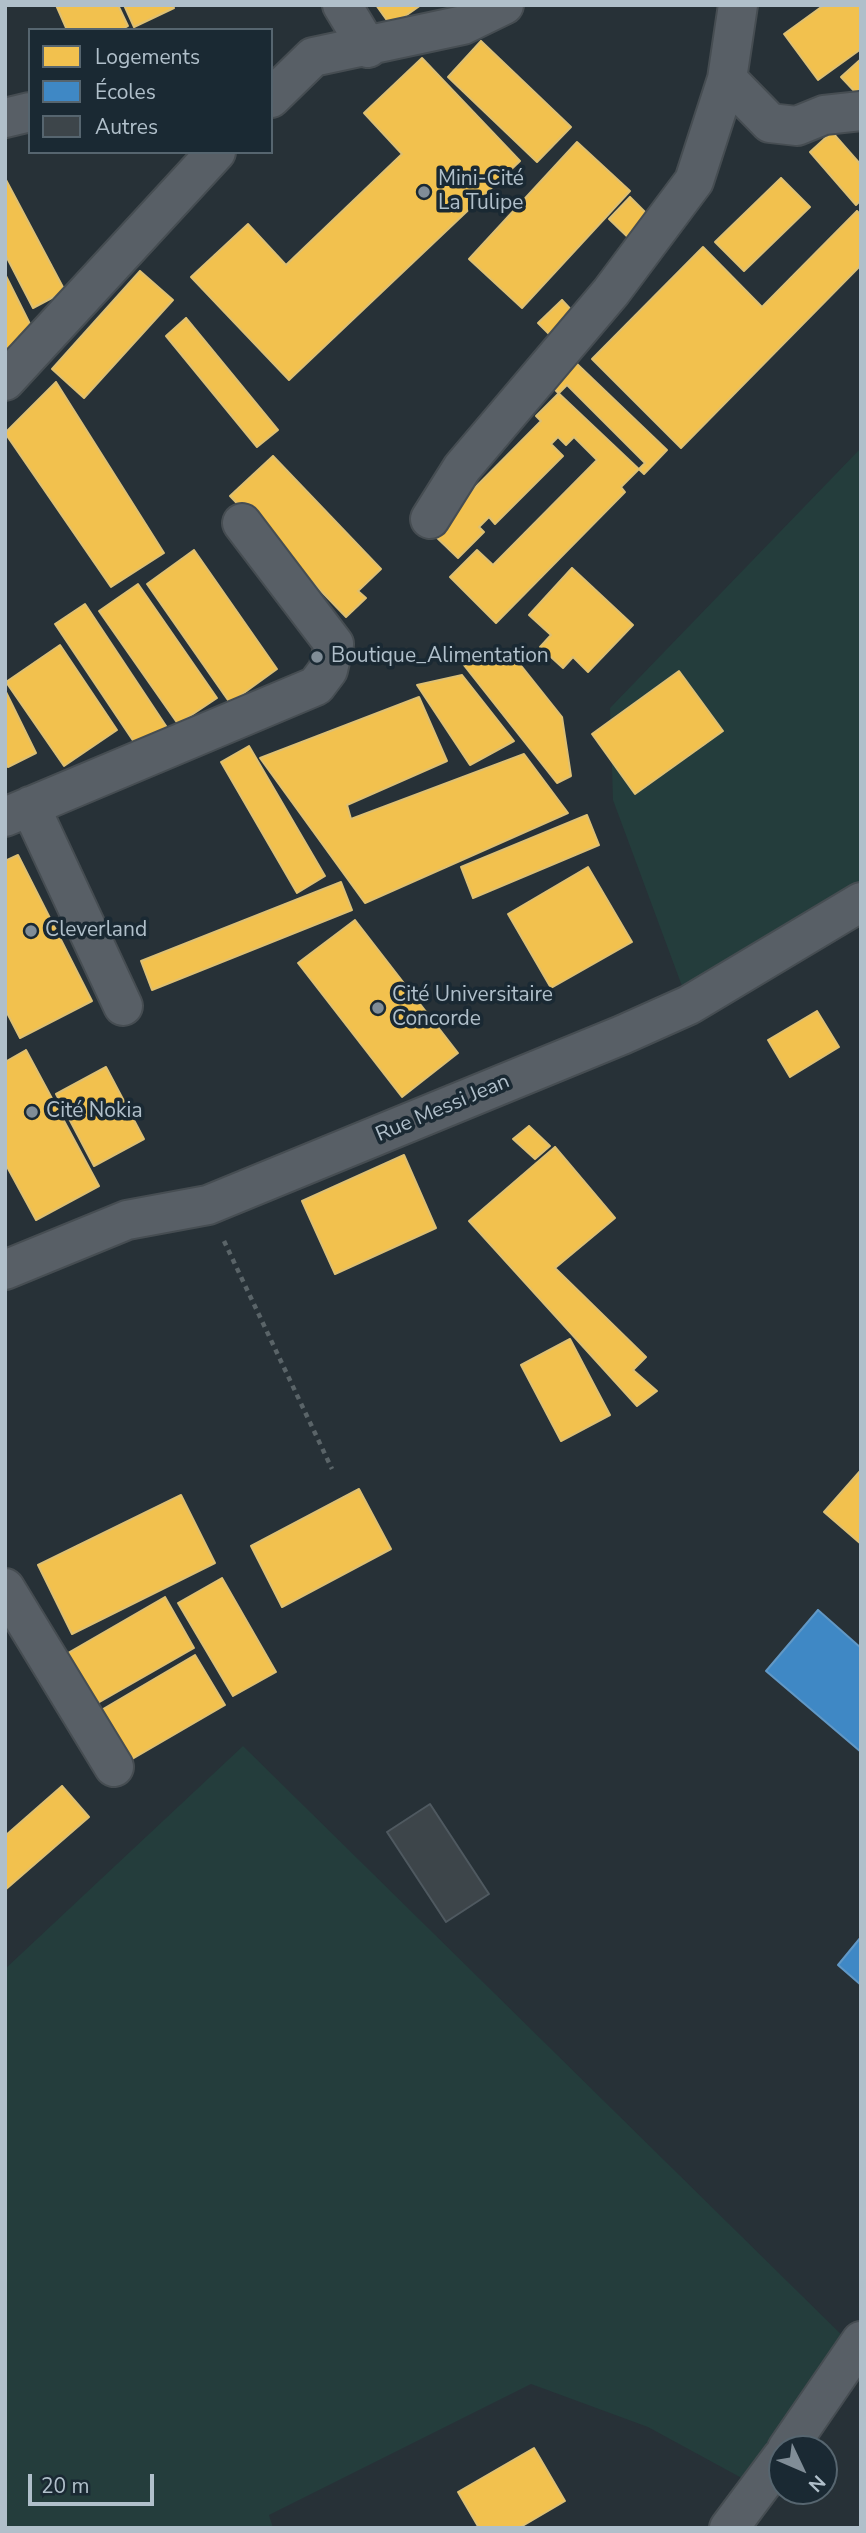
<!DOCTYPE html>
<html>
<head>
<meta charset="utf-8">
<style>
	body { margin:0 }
	#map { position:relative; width:866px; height:2533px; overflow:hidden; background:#273137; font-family:"Nunito Sans",sans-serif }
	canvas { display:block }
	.frame { position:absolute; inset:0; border:7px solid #b0bfca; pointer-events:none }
	.legend { position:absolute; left:28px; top:28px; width:245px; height:126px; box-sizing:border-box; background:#1a2933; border:2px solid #56656f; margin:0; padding:9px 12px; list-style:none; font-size:21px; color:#b0bfca }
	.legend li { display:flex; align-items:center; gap:14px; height:35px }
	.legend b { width:35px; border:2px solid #56656f }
	.north { position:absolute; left:768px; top:2435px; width:70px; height:70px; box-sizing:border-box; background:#1a2933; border:2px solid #56656f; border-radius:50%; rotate:134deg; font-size:19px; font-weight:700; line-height:28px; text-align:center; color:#b0bfca }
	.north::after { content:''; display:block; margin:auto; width:24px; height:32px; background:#808d97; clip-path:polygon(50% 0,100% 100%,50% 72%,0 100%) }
	.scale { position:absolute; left:28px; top:2474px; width:126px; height:32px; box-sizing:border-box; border:4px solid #b0bfca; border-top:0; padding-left:9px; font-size:21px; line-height:24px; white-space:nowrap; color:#b0bfca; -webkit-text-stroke:5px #1a2933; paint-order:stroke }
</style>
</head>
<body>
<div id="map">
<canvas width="866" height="2533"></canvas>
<div class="frame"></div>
<ul class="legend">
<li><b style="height:19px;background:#f2c14e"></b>Logements</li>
<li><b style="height:19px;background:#3f88c5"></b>Écoles</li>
<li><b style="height:19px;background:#3d454a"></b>Autres</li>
</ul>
<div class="north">N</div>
<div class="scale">20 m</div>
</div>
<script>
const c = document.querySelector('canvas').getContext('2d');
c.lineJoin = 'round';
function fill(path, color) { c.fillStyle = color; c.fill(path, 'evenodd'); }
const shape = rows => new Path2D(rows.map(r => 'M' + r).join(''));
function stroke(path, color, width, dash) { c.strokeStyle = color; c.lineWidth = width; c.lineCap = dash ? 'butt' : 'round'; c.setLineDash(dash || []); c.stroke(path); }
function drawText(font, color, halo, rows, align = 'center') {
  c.font = font + ' "Nunito Sans",sans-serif'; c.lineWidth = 7; c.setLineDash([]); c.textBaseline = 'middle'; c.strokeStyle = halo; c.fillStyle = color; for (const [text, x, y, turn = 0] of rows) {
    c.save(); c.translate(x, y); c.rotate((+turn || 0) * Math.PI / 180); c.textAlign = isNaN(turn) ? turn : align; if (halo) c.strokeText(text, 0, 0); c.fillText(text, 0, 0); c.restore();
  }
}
const green = shape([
	[861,448,861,902,689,1005,613,800,610,708],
	[243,1746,856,2349,760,2488,648,2427,531,2384,269,2515,273,2528,5,2528,5,1969]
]);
const homes = shape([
	[56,5,118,5,128,26,121,30,67,30,56,5],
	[124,5,173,5,174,8,134,27,124,5],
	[376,5,421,5,391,26,376,5],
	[824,5,861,5,861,49,818,80,784,34,824,5],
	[481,41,571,127,537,162,448,77,481,41],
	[422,58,520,161,289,380,191,277,248,224,286,265,402,154,364,113,422,58],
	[861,59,861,88,856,93,841,77,861,59],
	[832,132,861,165,861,200,856,205,810,152,832,132],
	[577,142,630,191,522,308,469,259,577,142],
	[5,178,65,291,33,308,5,254,5,178],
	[781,178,810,207,744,271,715,242,781,178],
	[630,197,657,224,636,245,609,219,630,197],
	[857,211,861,215,861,265,681,448,592,359,703,247,762,307,857,211],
	[140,271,173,300,84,398,52,369,140,271],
	[5,274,36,336,5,351,5,274],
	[562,300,576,315,553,338,538,323,562,300],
	[186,318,278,430,257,447,166,336,186,318],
	[575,362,667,450,644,474,552,387,575,362],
	[56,382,164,553,111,587,5,433,56,382],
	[567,385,645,463,621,487,625,492,496,623,450,577,477,550,493,565,597,460,574,437,566,445,558,437,551,444,563,456,495,524,489,517,479,527,484,532,458,558,431,532,541,421,536,416,567,385],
	[273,456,381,569,358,591,366,598,346,617,230,496,273,456],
	[194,550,277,669,230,703,147,584,194,550],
	[572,568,633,625,588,672,573,657,563,668,540,647,551,635,529,615,572,568],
	[138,584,217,698,178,724,99,611,138,584],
	[85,604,170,732,140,751,55,624,85,604],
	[60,645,117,730,64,766,6,682,60,645],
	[511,653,562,717,571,776,557,783,463,664,511,653],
	[679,671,723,731,635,794,592,734,679,671],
	[462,675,514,741,470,765,417,685,462,675],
	[5,690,36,753,8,767,5,762,5,690],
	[419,697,447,761,347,805,351,819,524,754,568,813,365,903,260,758,419,697],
	[249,746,325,876,297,893,221,762,249,746],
	[587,815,599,845,473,898,461,867,587,815],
	[18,855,92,1001,20,1038,5,1009,5,861,18,855],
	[588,867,632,942,551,988,508,914,588,867],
	[341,882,352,910,152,990,141,961,341,882],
	[355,920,458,1053,402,1097,298,963,355,920],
	[817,1011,839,1047,790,1077,768,1040,817,1011],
	[26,1050,99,1186,36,1220,5,1163,5,1062,26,1050],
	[106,1067,144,1139,94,1166,56,1094,106,1067],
	[529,1126,550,1146,535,1159,513,1139,529,1126],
	[555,1147,615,1218,555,1268,646,1357,633,1370,657,1391,637,1406,469,1221,555,1147],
	[404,1155,436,1228,335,1274,302,1201,404,1155],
	[570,1339,610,1415,561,1441,521,1365,570,1339],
	[861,1470,861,1544,824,1512,861,1470],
	[359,1489,391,1549,282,1607,251,1546,359,1489],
	[181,1495,215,1563,72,1634,38,1565,181,1495],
	[222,1578,276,1672,233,1696,178,1603,222,1578],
	[165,1597,194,1648,96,1704,68,1653,165,1597],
	[195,1655,225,1705,127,1762,98,1712,195,1655],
	[62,1786,89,1817,5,1890,5,1836,62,1786],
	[534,2448,565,2501,519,2528,479,2528,458,2492,534,2448]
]);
const schools = shape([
	[818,1610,861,1648,861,1752,766,1671,818,1610],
	[861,1937,861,1985,838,1965,861,1937]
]);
const building = shape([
	[430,1804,489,1894,446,1922,387,1832,430,1804]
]);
const path = shape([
	[224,1241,332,1469]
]);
const minor = shape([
	[342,5,368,48],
	[727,79,770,123,797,126,824,115,861,111],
	[271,98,313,57,463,25,504,5],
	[5,118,30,112],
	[5,381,216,152],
	[430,519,462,468,611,292,694,181,727,79,738,5],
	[30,806,123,1006],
	[5,817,316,686,328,670,334,644,242,523],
	[5,1270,127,1220,208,1205,622,1035,689,1005,861,902],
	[5,1588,114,1767]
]);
const tertiary = shape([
	[787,2449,861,2341],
	[729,2528,782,2457]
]);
const markers = [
	[424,192,7,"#808d97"],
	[317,657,7,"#808d97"],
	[31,931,7,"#808d97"],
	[378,1008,7,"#808d97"],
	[32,1112,7,"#808d97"]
];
const poiNames = [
	["Mini-Cité",438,180],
	["La Tulipe",438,204],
	["Boutique_Alimentation",331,657],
	["Cleverland",45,931],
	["Cité Universitaire",392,996],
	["Concorde",392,1020],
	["Cité Nokia",46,1112]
];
const streetNames = [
	["Rue Messi Jean",443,1109,-23]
];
fill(green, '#243d3c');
fill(homes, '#f2c14e');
stroke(homes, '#dec073', 2);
fill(schools, '#3f88c5');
stroke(schools, '#6198c6', 2);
fill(building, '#3d454a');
stroke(building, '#4f5960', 2);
stroke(minor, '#464d52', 42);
stroke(tertiary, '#464d52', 42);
stroke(path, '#5a6468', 4.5, [5, 5]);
stroke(minor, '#585f66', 38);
stroke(tertiary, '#585f66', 38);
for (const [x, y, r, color] of markers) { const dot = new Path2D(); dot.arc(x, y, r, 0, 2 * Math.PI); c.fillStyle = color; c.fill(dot); stroke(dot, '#1a2933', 2.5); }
drawText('21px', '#b0bfca', '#1a2933', poiNames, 'left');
drawText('21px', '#b0bfca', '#1a2933', streetNames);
</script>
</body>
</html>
